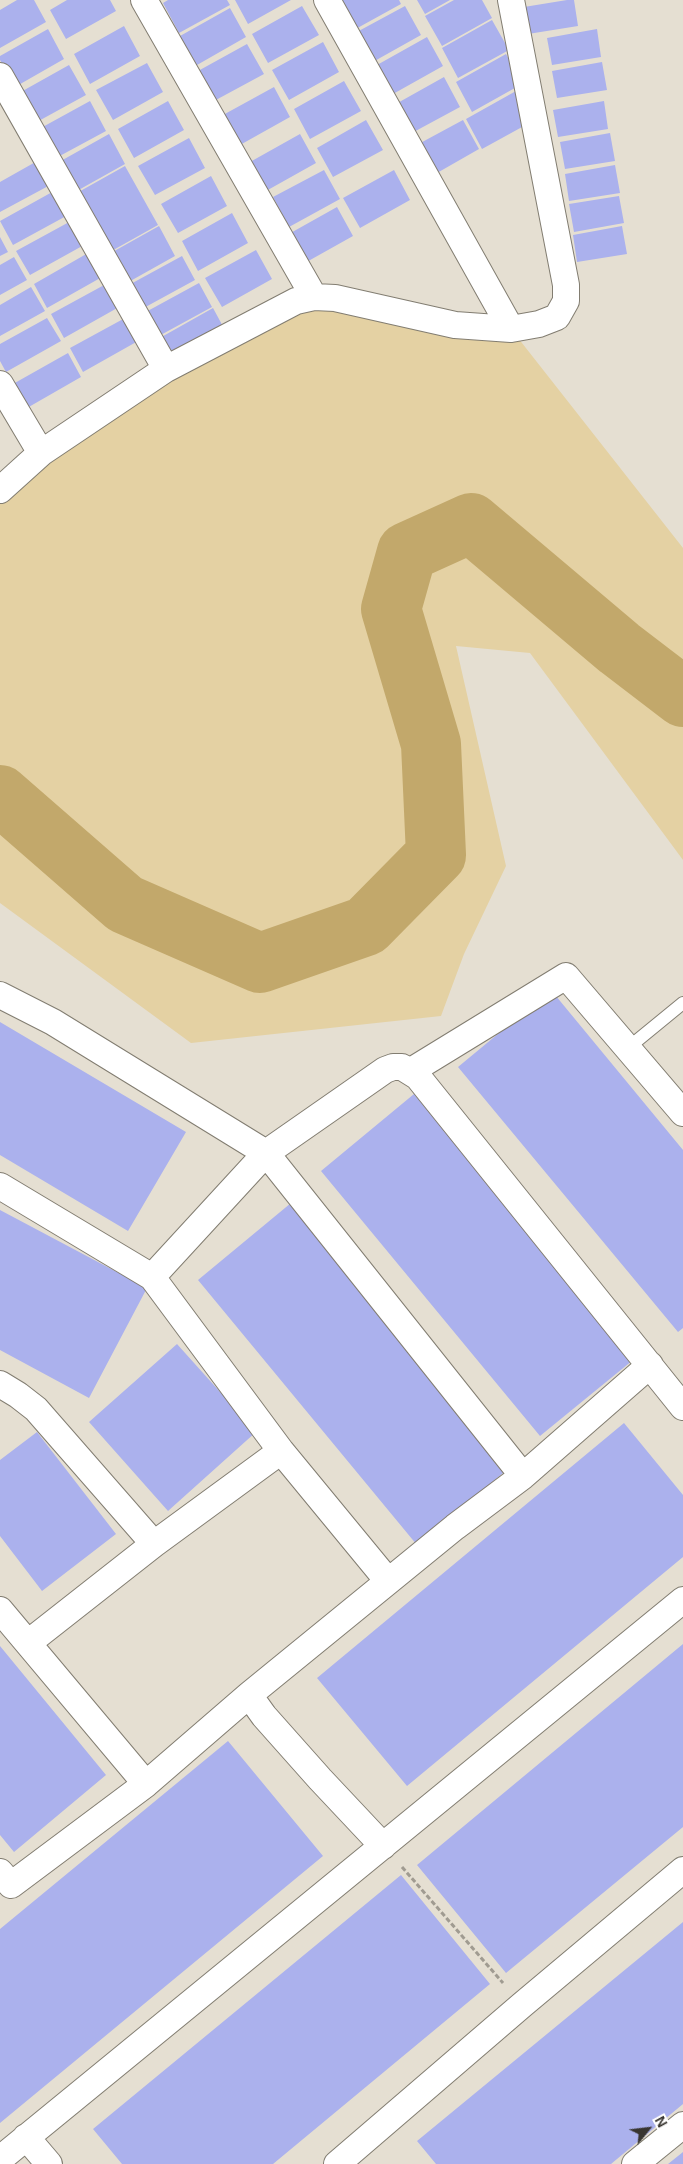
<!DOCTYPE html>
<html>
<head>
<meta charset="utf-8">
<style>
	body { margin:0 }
	#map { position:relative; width:683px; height:2164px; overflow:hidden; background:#e5dfd2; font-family:Arial,sans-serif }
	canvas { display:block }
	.north { position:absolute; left:623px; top:2104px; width:50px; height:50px; -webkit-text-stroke:4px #fff; paint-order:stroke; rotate:61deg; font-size:14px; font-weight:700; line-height:20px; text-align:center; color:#383530 }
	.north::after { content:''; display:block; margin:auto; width:18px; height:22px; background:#383530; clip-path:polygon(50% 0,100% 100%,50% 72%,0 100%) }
</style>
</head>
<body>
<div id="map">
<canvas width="683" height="2164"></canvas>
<div class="north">N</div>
</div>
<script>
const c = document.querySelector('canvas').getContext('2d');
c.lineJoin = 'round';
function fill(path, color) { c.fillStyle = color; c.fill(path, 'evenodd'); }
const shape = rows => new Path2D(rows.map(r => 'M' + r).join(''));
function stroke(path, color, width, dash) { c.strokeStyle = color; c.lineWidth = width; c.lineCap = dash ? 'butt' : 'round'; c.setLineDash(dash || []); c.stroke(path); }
const green = shape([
	[298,301,511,329,683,548,683,860,530,653,456,646,506,866,464,954,441,1016,191,1043,0,903,0,490]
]);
const river = shape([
	[0,795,125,904,260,963,366,926,436,855,431,744,391,609,407,552,471,523,619,648,683,697]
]);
const building = shape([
	[17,0,34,0,46,22,0,48,0,10],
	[67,0,110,0,116,11,66,39,50,10],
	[168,0,227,0,230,5,179,33,163,3],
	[235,0,291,0,248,24],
	[339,0,399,0,401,4,352,31],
	[417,0,450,0,425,14],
	[454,0,482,0,492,18,442,46,425,16],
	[567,0,574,0,578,26,528,34,524,7],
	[302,6,319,35,268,63,252,34],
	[405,6,421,35,371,63,355,33],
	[230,8,246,37,197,65,180,36],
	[492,20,509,50,458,78,442,48],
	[124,26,140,56,90,84,74,54],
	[48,29,64,59,15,87,0,60,0,56],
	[597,29,601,57,552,65,547,38],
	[427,37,443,66,393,94,377,65],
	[323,42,339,72,289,100,272,70],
	[247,44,264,74,214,101,198,71],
	[506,54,522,84,472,112,456,82],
	[602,62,607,90,557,98,552,71],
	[147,63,163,92,113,120,96,90],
	[69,65,86,95,35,123,19,93],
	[444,77,460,107,410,134,394,105],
	[344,81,361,111,310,139,294,109],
	[274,87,290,117,240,145,223,115],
	[516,91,533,121,482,149,466,119],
	[90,101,106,131,56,158,39,129],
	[168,101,184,130,134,158,118,129],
	[604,101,608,129,558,137,553,110],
	[366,120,383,150,333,177,317,148],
	[463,120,479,149,430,177,413,147],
	[610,133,615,161,565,169,560,142],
	[109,134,125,164,75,192,59,162],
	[300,134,316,163,266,191,250,162],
	[189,138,205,168,155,195,138,166],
	[39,160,52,184,0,212,0,182],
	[615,165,620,193,569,201,565,174],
	[125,166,158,225,108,253,75,194],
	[324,170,340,199,289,227,273,197],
	[394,170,410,200,360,228,343,198],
	[211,176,227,206,178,233,161,204],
	[54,191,68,215,13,245,0,221],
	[619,196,624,223,574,232,569,204],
	[337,207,353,236,303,264,287,235],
	[232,213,248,243,198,271,182,241],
	[71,221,84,245,30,275,16,251],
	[159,226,175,256,125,284,109,254],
	[622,226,627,254,577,262,573,235],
	[0,237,8,252,0,256],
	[256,250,272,279,222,307,205,278],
	[88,253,102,277,47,308,34,284],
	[182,256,195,280,140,310,127,286],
	[14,257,27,280,0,295,0,265],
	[199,283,212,307,157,337,144,313],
	[106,284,119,307,64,338,51,314],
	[31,287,45,311,0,336,0,305],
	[213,308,226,332,171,363,158,339],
	[47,318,61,341,6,372,0,361,0,344],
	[125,318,138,341,83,372,70,348],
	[68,353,81,377,27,408,13,384],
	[551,990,683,1150,683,1328,678,1332,458,1067],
	[0,1022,186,1132,128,1231,0,1155],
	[414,1094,633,1360,540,1436,321,1171],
	[291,1203,509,1468,417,1545,198,1280],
	[0,1210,147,1288,89,1398,0,1350],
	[177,1344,256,1432,168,1511,89,1422],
	[624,1423,683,1495,683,1557,407,1786,317,1678],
	[37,1432,116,1534,42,1591,0,1536,0,1460],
	[683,1644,683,1827,506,1973,417,1865],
	[0,1646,106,1775,14,1852,0,1835],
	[228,1741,323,1856,0,2123,0,1929],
	[401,1875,490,1984,273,2164,122,2164,93,2129],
	[683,1922,683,2104,611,2164,436,2164,417,2141],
	[683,2152,683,2164,668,2164]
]);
const path = shape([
	[402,1867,503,1983]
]);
const lane = shape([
	[628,1048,683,1003]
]);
const street = shape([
	[144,0,314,297],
	[327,0,511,329],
	[0,76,166,369],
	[0,384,41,453],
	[0,490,41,453,166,369,296,301,314,297,335,298,455,325,511,329,539,324,557,317,566,301,566,285,511,0],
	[0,995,53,1022,266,1153,523,1476],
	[411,1071,566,976,683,1113],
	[0,1186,152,1277,281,1451,388,1581],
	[152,1277,266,1153,385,1070,393,1067,402,1067,418,1077,683,1407],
	[0,1384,18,1395,36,1409,154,1544],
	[0,1610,146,1784],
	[28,1643,154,1544,281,1451],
	[249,1695,455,1527,523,1476,650,1365],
	[0,1872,11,1885,146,1784,249,1695,264,1716,320,1779,383,1846],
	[26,2137,49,2164],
	[0,2159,683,1600],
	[337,2164,522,2005,683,1870],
	[635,2164,683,2125]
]);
fill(green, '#e4d1a3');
stroke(river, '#c2a86b', 60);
fill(building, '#abb1ed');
stroke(lane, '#827d71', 14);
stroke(street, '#827d71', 28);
stroke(path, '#a09b91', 3, [5, 2.5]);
stroke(lane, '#fff', 12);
stroke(street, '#fff', 26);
</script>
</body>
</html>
